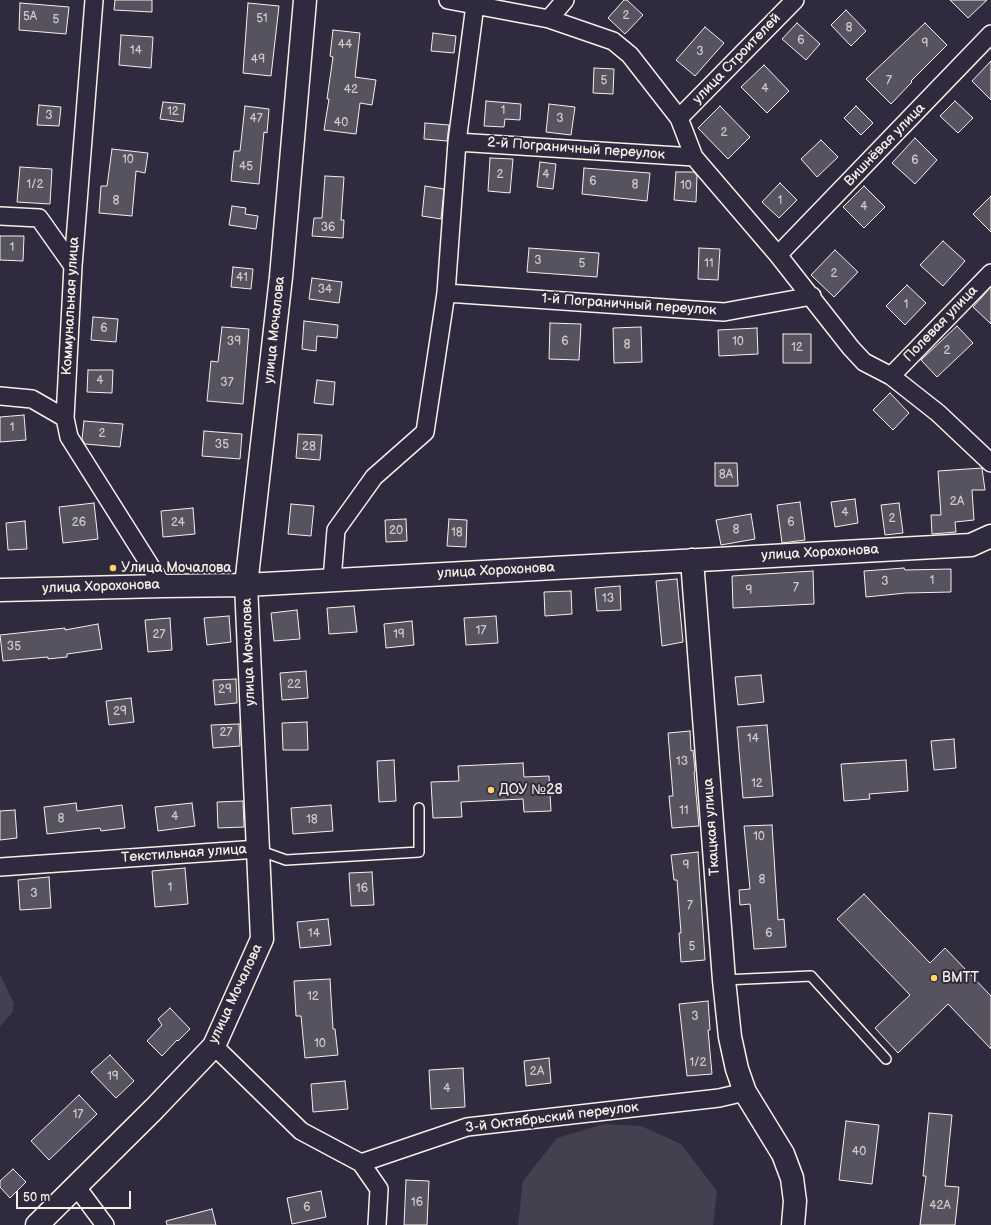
<!DOCTYPE html>
<html>
<head>
<meta charset="utf-8">
<style>
	body { margin:0 }
	#map { position:relative; width:991px; height:1225px; overflow:hidden; background:#2f2a3d; font-family:"Balsamiq Sans",sans-serif }
	canvas { display:block }
	.scale { position:absolute; left:16px; top:1191px; width:115px; height:18px; box-sizing:border-box; border:2px solid #f4f1e8; border-top:0; padding-left:5px; font-size:12px; line-height:14px; white-space:nowrap; color:#f4f1e8; -webkit-text-stroke:3px #2f2a3d; paint-order:stroke }
</style>
</head>
<body>
<div id="map">
<canvas width="991" height="1225"></canvas>
<div class="scale">50 m</div>
</div>
<script>
const c = document.querySelector('canvas').getContext('2d');
c.lineJoin = 'round';
function fill(path, color) { c.fillStyle = color; c.fill(path, 'evenodd'); }
const shape = rows => new Path2D(rows.map(r => 'M' + r).join(''));
function stroke(path, color, width, dash) { c.strokeStyle = color; c.lineWidth = width; c.lineCap = dash ? 'butt' : 'round'; c.setLineDash(dash || []); c.stroke(path); }
function drawText(font, color, halo, rows, align = 'center') {
  c.font = font + ' "Balsamiq Sans",sans-serif'; c.lineWidth = 4; c.setLineDash([]); c.textBaseline = 'middle'; c.strokeStyle = halo; c.fillStyle = color; for (const [text, x, y, turn = 0] of rows) {
    c.save(); c.translate(x, y); c.rotate((+turn || 0) * Math.PI / 180); c.textAlign = isNaN(turn) ? turn : align; if (halo) c.strokeText(text, 0, 0); c.fillText(text, 0, 0); c.restore();
  }
}
const green = shape([
	[0,974,14,1004,12,1013,0,1026],
	[604,1124,641,1126,681,1144,717,1191,713,1225,518,1225,523,1181,557,1138]
]);
const building = shape([
	[115,0,152,0,152,12,114,10,115,0],
	[624,0,627,0,643,15,625,34,608,18,624,0],
	[950,0,987,0,968,18,950,0],
	[20,3,69,7,66,34,19,30,20,3],
	[248,3,279,6,271,76,243,73,248,3],
	[846,10,866,31,851,46,831,25,846,10],
	[797,23,820,44,806,60,782,39,797,23],
	[925,23,947,45,911,81,912,82,891,104,866,79,925,23],
	[705,27,724,43,695,76,676,60,705,27],
	[333,30,360,33,355,77,376,80,372,105,360,103,356,134,324,130,329,99,327,99,333,57,330,56,333,30],
	[433,33,456,36,454,53,431,51,433,33],
	[121,35,153,37,151,68,119,65,121,35],
	[991,61,991,100,972,81,991,61],
	[764,65,789,91,767,113,741,87,764,65],
	[594,68,614,69,613,94,593,93,594,68],
	[486,101,521,104,520,120,505,119,504,127,484,126,486,101],
	[955,101,973,118,958,133,940,116,955,101],
	[163,102,185,104,183,122,160,119,163,102],
	[549,104,575,107,571,135,546,132,549,104],
	[39,105,61,107,59,126,37,125,39,105],
	[245,106,269,109,267,133,264,132,259,184,231,181,234,151,240,151,245,106],
	[720,106,750,137,728,159,698,128,720,106],
	[856,106,873,123,861,135,844,118,856,106],
	[425,123,449,125,447,141,424,139,425,123],
	[915,138,937,160,915,184,892,163,915,138],
	[821,140,838,157,817,177,801,159,821,140],
	[112,149,148,153,145,173,136,171,132,216,99,213,101,186,107,186,112,149],
	[490,158,513,159,510,193,488,191,490,158],
	[540,162,556,164,553,189,537,187,540,162],
	[20,167,52,169,50,204,17,202,20,167],
	[584,168,650,173,647,201,582,194,584,168],
	[676,172,694,172,697,176,696,202,674,200,676,172],
	[325,176,344,177,341,220,344,220,343,238,312,236,314,218,322,218,325,176],
	[780,183,797,200,779,218,762,202,780,183],
	[425,186,444,189,441,219,422,216,425,186],
	[864,186,885,207,864,228,843,207,864,186],
	[991,196,991,232,973,214,991,196],
	[232,206,246,208,245,214,258,216,256,229,229,225,232,206],
	[0,236,24,236,23,261,0,260,0,236],
	[943,241,965,261,943,286,920,265,943,241],
	[529,248,599,253,597,277,527,272,529,248],
	[699,248,720,249,718,280,698,279,699,248],
	[835,250,858,272,834,297,811,275,835,250],
	[233,267,253,269,251,289,231,287,233,267],
	[312,278,342,282,339,303,309,299,312,278],
	[907,285,926,303,905,325,886,306,907,285],
	[991,287,991,324,973,307,991,287],
	[93,317,118,319,116,342,91,340,93,317],
	[304,321,338,325,337,338,317,336,316,351,302,349,304,321],
	[550,323,581,324,579,360,549,359,550,323],
	[957,326,973,343,937,377,921,360,957,326],
	[222,327,249,329,243,404,207,401,211,361,218,362,222,327],
	[641,327,642,362,614,363,613,328,641,327],
	[757,328,758,354,719,356,718,330,757,328],
	[783,334,811,334,811,363,783,363,783,334],
	[88,370,113,370,112,393,87,392,88,370],
	[317,380,335,382,333,405,314,403,317,380],
	[890,393,909,413,893,430,873,410,890,393],
	[24,415,26,440,0,442,0,417,24,415],
	[84,421,123,424,120,447,85,444,82,439,84,421],
	[204,431,242,434,240,459,202,456,204,431],
	[298,434,322,435,320,460,296,458,298,434],
	[715,463,737,463,738,486,715,486,715,463],
	[982,468,985,490,972,490,974,520,955,522,956,532,932,534,931,515,941,515,938,471,982,468],
	[855,499,858,523,835,527,831,502,855,499],
	[800,502,805,540,782,543,777,505,800,502],
	[94,503,98,539,63,543,59,507,94,503],
	[899,503,903,533,885,535,881,505,899,503],
	[291,504,314,506,311,536,288,534,291,504],
	[193,508,195,534,163,537,161,511,193,508],
	[751,514,755,539,721,545,716,520,751,514],
	[406,519,407,541,386,542,385,520,406,519],
	[449,519,467,520,466,547,447,546,449,519],
	[25,521,27,549,8,550,6,523,25,521],
	[904,568,905,570,951,569,951,592,906,593,866,597,864,571,904,568],
	[813,571,814,604,733,608,732,576,813,571],
	[677,579,683,642,662,646,656,581,677,579],
	[620,586,621,610,597,611,595,588,620,586],
	[571,591,572,614,545,616,544,592,571,591],
	[354,606,357,632,329,634,327,608,354,606],
	[297,610,300,639,274,641,271,613,297,610],
	[229,616,231,642,207,645,204,618,229,616],
	[496,616,498,643,466,645,464,618,496,616],
	[170,618,172,650,148,652,145,620,170,618],
	[412,621,414,645,386,648,384,624,412,621],
	[98,624,102,649,67,654,67,657,48,659,48,657,3,661,0,635,65,628,65,630,98,624],
	[306,671,308,698,282,700,280,673,306,671],
	[761,675,764,702,738,705,735,677,761,675],
	[236,679,237,703,215,705,213,680,236,679],
	[131,698,134,722,109,725,106,701,131,698],
	[307,722,308,750,283,750,282,723,307,722],
	[239,724,240,746,213,748,211,725,239,724],
	[767,725,773,796,743,798,737,727,767,725],
	[690,731,691,751,693,750,695,771,694,772,699,826,672,828,669,796,673,796,668,733,690,731],
	[954,739,956,768,934,770,931,741,954,739],
	[394,760,396,801,379,802,377,761,394,760],
	[906,760,908,791,869,794,870,799,844,801,841,764,906,760],
	[523,763,524,777,549,776,551,811,524,812,523,799,461,802,462,817,433,818,431,782,459,781,458,766,523,763],
	[243,801,244,827,218,828,217,802,243,801],
	[76,803,77,811,122,805,125,828,101,831,100,828,47,834,44,807,76,803],
	[192,803,195,826,158,831,155,807,192,803],
	[331,805,333,831,293,834,291,808,331,805],
	[15,810,17,838,0,840,0,811,15,810],
	[772,825,778,920,784,919,786,947,754,949,750,904,740,905,739,890,750,889,744,826,772,825],
	[698,852,705,960,681,962,679,933,681,933,677,880,674,880,671,855,698,852],
	[185,868,188,904,155,907,152,871,185,868],
	[372,872,374,905,351,906,349,873,372,872],
	[49,877,51,908,20,910,18,880,49,877],
	[864,894,930,963,945,948,991,996,991,1049,948,1004,898,1053,875,1028,910,995,837,919,864,894],
	[328,919,331,945,300,948,297,922,328,919],
	[330,979,333,1029,335,1029,338,1055,305,1058,301,1016,296,1016,294,981,330,979],
	[708,1001,710,1030,708,1030,712,1074,687,1076,679,1004,708,1001],
	[170,1008,190,1029,178,1041,177,1040,162,1056,147,1041,162,1025,158,1019,170,1008],
	[110,1055,134,1081,116,1098,91,1072,110,1055],
	[549,1058,551,1083,526,1086,524,1061,549,1058],
	[463,1068,465,1107,431,1109,429,1070,463,1068],
	[345,1081,348,1109,313,1112,311,1084,345,1081],
	[79,1095,97,1114,49,1160,31,1141,79,1095],
	[929,1113,952,1115,945,1186,959,1187,955,1225,920,1225,926,1176,923,1176,929,1113],
	[846,1121,879,1125,872,1184,839,1180,846,1121],
	[13,1169,26,1182,10,1198,0,1187,0,1181,13,1169],
	[406,1180,429,1181,427,1225,404,1225,406,1180],
	[321,1191,326,1217,292,1224,287,1198,321,1191],
	[212,1209,216,1225,167,1225,166,1221,212,1209]
]);
const lane = shape([
	[258,850,286,860,419,852,419,808],
	[724,980,811,976,886,1059]
]);
const street = shape([
	[94,0,73,266,65,418,69,437,163,586],
	[448,0,549,19,613,41,630,55,679,118,694,157,778,255,851,348,864,362,891,376,938,413,991,463],
	[549,19,565,0],
	[679,118,795,0],
	[457,142,694,157],
	[0,216,39,218,73,266],
	[778,255,991,34],
	[446,293,724,312,812,296],
	[891,376,991,273],
	[0,396,32,399,65,418],
	[332,580,336,530,374,477,425,432,446,293,457,142,475,5],
	[0,867,258,849],
	[214,1046,301,1131,361,1163,467,1127,719,1098,745,1092],
	[361,1163,379,1189,377,1225],
	[76,1186,105,1225]
]);
const secondary = shape([
	[692,560,724,980,730,1037,737,1069,745,1092,783,1154,792,1178,795,1201,793,1225],
	[0,590,163,586,246,585,971,545,991,536],
	[37,1225,154,1109,214,1046,262,939,246,585,281,277,305,0]
]);
const markers = [
	[113,568,4,"#ffd166"],
	[491,790,4,"#ffd166"],
	[934,978,4,"#ffd166"]
];
const numberNames = [
	["2",626,16],
	["5А",30,17],
	["51",262,19],
	["5",56,20],
	["8",849,28],
	["6",801,41],
	["9",925,44],
	["44",345,45],
	["14",136,51],
	["3",700,52],
	["49",258,60],
	["5",604,81],
	["7",889,81],
	["4",765,89],
	["42",351,90],
	["1",503,111],
	["12",173,112],
	["3",49,116],
	["47",256,119],
	["3",560,119],
	["40",341,123],
	["2",724,133],
	["10",128,160],
	["6",915,161],
	["45",246,167],
	["2",500,175],
	["4",546,175],
	["6",593,182],
	["1/2",35,185],
	["8",635,185],
	["10",686,186],
	["8",116,201],
	["1",780,201],
	["4",864,207],
	["36",328,228],
	["1",12,248],
	["3",538,261],
	["5",582,264],
	["11",709,264],
	["2",834,274],
	["41",242,278],
	["34",325,290],
	["1",906,305],
	["6",104,329],
	["39",234,342],
	["6",565,342],
	["10",738,342],
	["8",627,345],
	["12",797,348],
	["2",947,351],
	["4",100,381],
	["37",227,383],
	["1",12,428],
	["2",102,434],
	["35",222,445],
	["28",309,447],
	["8А",726,475],
	["2А",957,502],
	["4",845,513],
	["2",892,519],
	["26",79,523],
	["24",178,523],
	["6",791,523],
	["8",736,530],
	["20",396,531],
	["18",457,533],
	["1",932,581],
	["3",885,582],
	["7",796,588],
	["9",749,591],
	["13",608,599],
	["17",481,631],
	["27",159,635],
	["19",399,635],
	["35",14,647],
	["22",294,685],
	["29",225,690],
	["29",120,712],
	["27",226,733],
	["14",753,739],
	["13",682,762],
	["12",757,784],
	["11",684,811],
	["4",175,817],
	["8",61,819],
	["18",312,820],
	["10",759,837],
	["9",686,866],
	["8",762,880],
	["1",170,888],
	["16",362,889],
	["3",34,894],
	["7",690,906],
	["14",314,934],
	["6",769,934],
	["5",692,947],
	["12",313,997],
	["3",695,1017],
	["10",320,1044],
	["1/2",698,1063],
	["2А",537,1072],
	["19",113,1077],
	["4",447,1089],
	["17",78,1115],
	["40",859,1152],
	["16",417,1203],
	["42А",940,1206],
	["6",307,1208]
];
const streetNames = [
	["улица Строителей",737,59,-46],
	["Вишнёвая улица",885,145,-46],
	["2-й Пограничный переулок",576,149,4],
	["1-й Пограничный переулок",629,305,4],
	["Коммунальная улица",71,306,-87],
	["Полевая улица",941,324,-46],
	["улица Мочалова",275,330,-84],
	["улица Хорохонова",820,553,-3],
	["улица Хорохонова",496,571,-3],
	["улица Хорохонова",101,587,-2],
	["улица Мочалова",249,652,-92],
	["Ткацкая улица",712,827,-94],
	["Текстильная улица",184,854,-4],
	["улица Мочалова",236,994,-65],
	["3-й Октябрьский переулок",552,1118,-7]
];
const poiNames = [
	["Улица Мочалова",121,568],
	["ДОУ №28",499,790],
	["ВМТТ",942,978]
];
fill(green, '#454050');
fill(building, '#56525f');
stroke(building, '#f4f1e8', 1);
stroke(lane, '#f4f1e8', 12);
stroke(street, '#f4f1e8', 20);
stroke(secondary, '#f4f1e8', 25);
stroke(lane, '#2f2a3d', 9);
stroke(street, '#2f2a3d', 17);
stroke(secondary, '#2f2a3d', 22);
for (const [x, y, r, color] of markers) { const dot = new Path2D(); dot.arc(x, y, r, 0, 2 * Math.PI); c.fillStyle = color; c.fill(dot); stroke(dot, '#2f2a3d', 1.5); }
drawText('12px', '#ccc9c6', null, numberNames);
drawText('14px', '#f4f1e8', '#2f2a3d', streetNames);
drawText('14px', '#f4f1e8', '#2f2a3d', poiNames, 'left');
</script>
</body>
</html>
